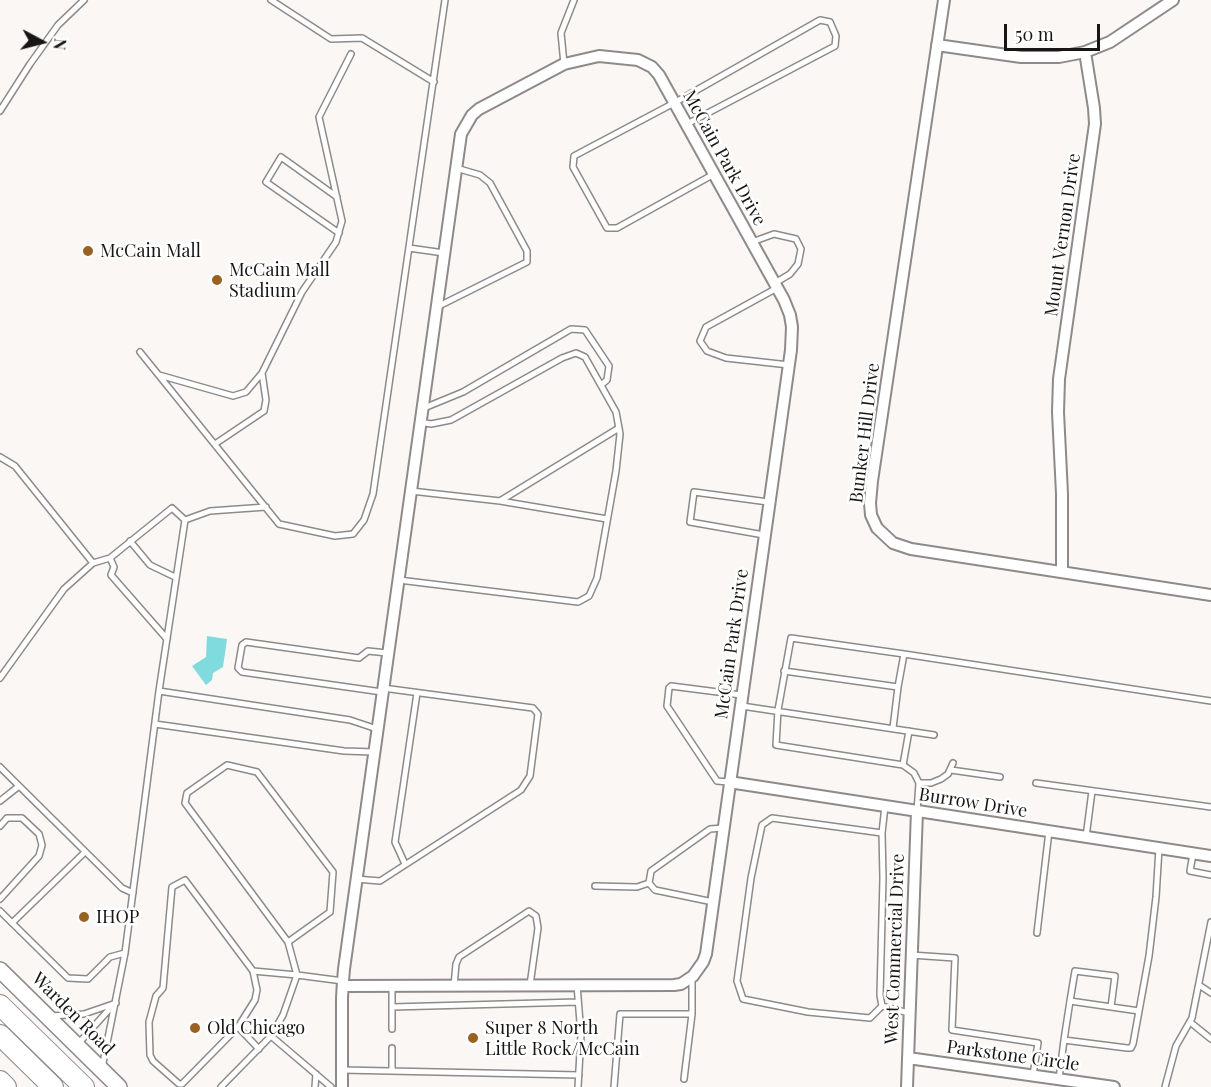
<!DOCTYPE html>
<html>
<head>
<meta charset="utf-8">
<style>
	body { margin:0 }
	#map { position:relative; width:1211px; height:1087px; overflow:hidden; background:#fbf7f5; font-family:"Playfair Display",serif }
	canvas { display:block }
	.north { position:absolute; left:12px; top:12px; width:60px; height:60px; -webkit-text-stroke:4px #fff; paint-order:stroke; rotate:97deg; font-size:16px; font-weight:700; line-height:24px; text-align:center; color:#171615 }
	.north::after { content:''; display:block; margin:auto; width:21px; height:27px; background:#171615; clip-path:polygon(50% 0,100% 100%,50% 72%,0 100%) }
	.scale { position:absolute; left:1004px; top:24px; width:96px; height:27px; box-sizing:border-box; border:3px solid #171615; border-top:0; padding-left:8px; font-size:18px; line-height:21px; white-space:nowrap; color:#171615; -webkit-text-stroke:4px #fff; paint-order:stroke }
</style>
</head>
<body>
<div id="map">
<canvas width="1211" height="1087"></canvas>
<div class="north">N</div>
<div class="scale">50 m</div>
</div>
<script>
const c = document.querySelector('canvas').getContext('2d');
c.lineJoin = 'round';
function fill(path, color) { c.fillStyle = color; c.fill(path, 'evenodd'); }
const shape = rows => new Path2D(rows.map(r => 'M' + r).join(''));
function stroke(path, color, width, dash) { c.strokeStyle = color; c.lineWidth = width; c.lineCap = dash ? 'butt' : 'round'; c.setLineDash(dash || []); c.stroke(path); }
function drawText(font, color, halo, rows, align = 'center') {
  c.font = font + ' "Playfair Display",serif'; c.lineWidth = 5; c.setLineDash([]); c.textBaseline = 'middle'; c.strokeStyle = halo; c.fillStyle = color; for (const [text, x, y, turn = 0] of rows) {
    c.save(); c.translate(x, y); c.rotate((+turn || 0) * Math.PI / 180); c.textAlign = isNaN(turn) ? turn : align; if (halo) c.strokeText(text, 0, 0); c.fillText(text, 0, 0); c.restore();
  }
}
const water = shape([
	[207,636,227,639,223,667,213,673,212,680,206,685,192,666,206,657]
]);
const lane = shape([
	[271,0,331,39,362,38,434,82],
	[564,64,561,33,574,0],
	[0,111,30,64,58,25,84,0],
	[687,124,835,46,836,36,830,22,820,20,674,103,574,156,573,167,607,228,617,228,714,174],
	[337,197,281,157,266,182,339,233],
	[752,242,774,234,796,239,801,249,798,264,790,274,775,283],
	[409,248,444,253],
	[777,288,706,327,700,341,707,351,726,358,789,365],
	[437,307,527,262,527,251,490,183,480,175,456,168],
	[140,352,279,524,335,536,353,534,364,520,373,494,445,0],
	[159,375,233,396,246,392,262,373],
	[424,408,463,392,571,329,585,330,609,366,607,380,601,385],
	[215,444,264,411,266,400,262,373,302,292,336,242,342,221,319,117,351,54],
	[0,457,15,466,93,563,64,589,0,678],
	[411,491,500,501,619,428],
	[500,501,607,519],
	[764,535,690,522,694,492,768,502],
	[130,541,150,565,175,577],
	[110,558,114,567,111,575,167,639],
	[93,563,110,558,172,508,185,520],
	[399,580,578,602,589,596,597,578,616,471,620,434,616,412,585,357,576,353,562,358,451,420,431,424,420,422],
	[904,654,1211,701],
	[784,671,898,687,893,728],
	[898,687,904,654,791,638,778,710,776,745,903,765,914,773,919,783,917,811],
	[159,691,350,720,377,729],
	[382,692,242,672,238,668,242,645,246,642,359,658,368,651,387,653],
	[742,706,934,735],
	[155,724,344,751,374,752],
	[903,765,909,731],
	[0,767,122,888,133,893],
	[951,770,1000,777],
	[728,782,717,781,667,706,669,688,671,686,741,695],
	[919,783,931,783,941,779,948,774,953,763],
	[1036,783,1211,807],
	[0,801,19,786],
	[0,826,7,818,22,818,39,834,42,845,39,856,0,899],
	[882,833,885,806],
	[1086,837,1092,791],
	[1193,854,1190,871,1211,875],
	[405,864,395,842,417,693],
	[356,879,380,881,521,790,530,776,538,714,533,708,383,688],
	[595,886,637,887,649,883],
	[713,902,655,890,649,883,651,871,710,829,723,828],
	[0,911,68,978,88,979,110,957,125,953],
	[12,923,85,852],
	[1037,933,1049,831],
	[911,955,955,958,952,1030,1038,1043,1033,1075],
	[253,971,257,990,255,1000,238,1027,182,1084,179,1084,153,1061,150,1055,149,1022,156,996,163,988,172,887,185,880,253,971,297,975,288,942,185,803,187,793,227,765,257,772,333,872,330,912,288,942],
	[577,985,581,1035,578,1087],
	[1199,985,1211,993],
	[392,986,392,1029],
	[454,986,456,964,459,957,529,911,536,916,538,928,530,985],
	[1070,1001,1075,971,1115,976,1111,1007],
	[882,1006,870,1018,808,1012,743,999,737,981,751,878,762,825,772,818,882,833,883,878,880,995,882,1006,909,1013],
	[392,1007,578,1002],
	[50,1016,84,1014,116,1003],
	[1190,1022,1211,1039],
	[238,1027,259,1049],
	[271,1036,331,1087],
	[1064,1040,1070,1001,1139,1011],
	[78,1044,114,1004],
	[102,1068,125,953,159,691,185,520,210,511,266,507],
	[342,1070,579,1075],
	[392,1071,392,1048],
	[684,1079,692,1014,692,979],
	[1059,1079,1064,1040,1127,1048,1131,1048,1133,1044,1149,956,1156,897,1159,848],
	[221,1087,271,1036,283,1015,297,975,343,981],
	[315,1087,316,1074],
	[614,1087,620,1014,692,1014],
	[1165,1087,1176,1046,1192,1018,1211,922]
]);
const street = shape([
	[944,0,872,481,870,503,871,515,877,528,893,543,911,549,1211,595],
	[937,45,1021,57,1059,57,1085,52,1110,42,1173,0],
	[1062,572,1062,494,1058,412,1059,379,1095,124,1094,108,1085,52],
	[729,782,1211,856],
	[908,1058,1114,1087],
	[342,1087,342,998,343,981,344,969,461,134,472,115,479,109,564,64,599,56,638,60,652,67,659,75,784,300,790,315,792,327,791,350,706,954,703,962,693,976,681,984,674,985,343,986],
	[907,1087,917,811]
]);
const secondary = shape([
	[0,970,119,1087]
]);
const highway = shape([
	[0,1005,84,1087],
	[0,1035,53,1087],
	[0,1081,6,1087]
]);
const markers = [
	[88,251,6,"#9a621e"],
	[217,280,6,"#9a621e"],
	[84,917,6,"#9a621e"],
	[195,1028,6,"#9a621e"],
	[473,1038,6,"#9a621e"]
];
const streetNames = [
	["McCain Park Drive",724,158,61],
	["Mount Vernon Drive",1063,235,-82],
	["Bunker Hill Drive",865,433,-83],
	["McCain Park Drive",732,644,-82],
	["Burrow Drive",973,803,9],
	["West Commercial Drive",895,949,-88],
	["Warden Road",73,1014,45],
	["Parkstone Circle",1013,1056,8]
];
const poiNames = [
	["McCain Mall",100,251],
	["McCain Mall",229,270],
	["Stadium",229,291],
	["IHOP",96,917],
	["Old Chicago",207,1028],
	["Super 8 North",485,1028],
	["Little Rock/McCain",485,1049]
];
fill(water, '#80dbdf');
stroke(lane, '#8e8a89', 8);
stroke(street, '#8e8a89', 14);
stroke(secondary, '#8e8a89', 18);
stroke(highway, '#8e8a89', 22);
stroke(lane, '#fff', 5);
stroke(street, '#fff', 10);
stroke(secondary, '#fff', 15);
stroke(highway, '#fff', 20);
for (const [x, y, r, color] of markers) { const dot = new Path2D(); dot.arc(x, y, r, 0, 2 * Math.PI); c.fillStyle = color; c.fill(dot); stroke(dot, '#fff', 2); }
drawText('18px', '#171615', '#fff', streetNames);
drawText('18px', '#171615', '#fff', poiNames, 'left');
</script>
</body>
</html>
